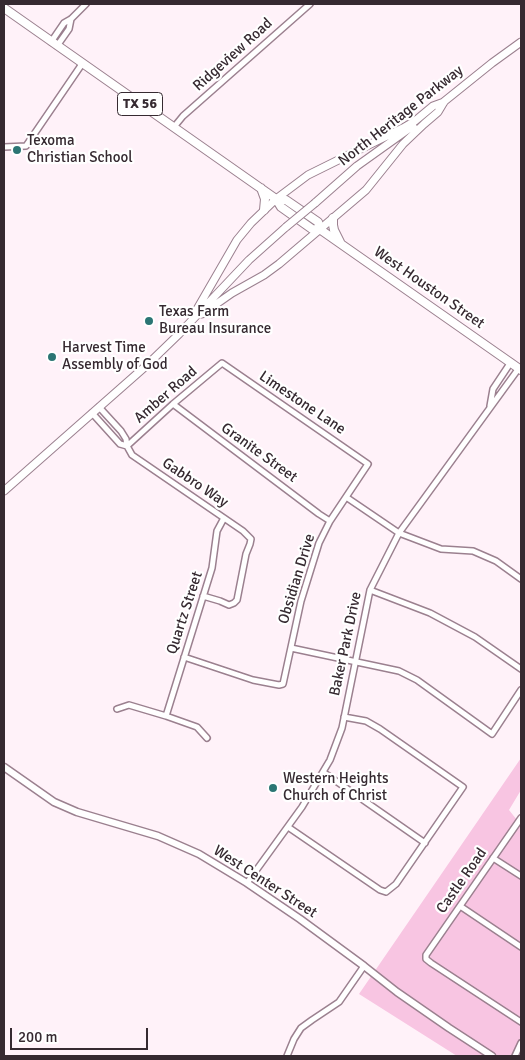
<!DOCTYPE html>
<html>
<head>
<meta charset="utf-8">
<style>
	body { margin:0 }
	#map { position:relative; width:525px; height:1060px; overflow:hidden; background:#fff2f9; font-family:Signika,sans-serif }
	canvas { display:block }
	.frame { position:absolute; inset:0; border:5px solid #362a31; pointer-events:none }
	.scale { position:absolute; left:10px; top:1028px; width:138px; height:22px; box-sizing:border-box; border:2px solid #362a31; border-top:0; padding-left:6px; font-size:15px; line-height:18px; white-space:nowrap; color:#362a31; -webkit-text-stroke:4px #fff; paint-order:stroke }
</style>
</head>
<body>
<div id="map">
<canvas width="525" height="1060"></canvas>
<div class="frame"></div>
<div class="scale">200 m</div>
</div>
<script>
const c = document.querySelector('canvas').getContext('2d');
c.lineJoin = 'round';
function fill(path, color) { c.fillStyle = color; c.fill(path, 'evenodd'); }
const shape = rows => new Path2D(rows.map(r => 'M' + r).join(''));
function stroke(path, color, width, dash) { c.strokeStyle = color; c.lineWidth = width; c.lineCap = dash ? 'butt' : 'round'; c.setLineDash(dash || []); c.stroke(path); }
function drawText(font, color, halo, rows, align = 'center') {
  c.font = font + ' Signika,sans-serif'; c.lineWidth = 4.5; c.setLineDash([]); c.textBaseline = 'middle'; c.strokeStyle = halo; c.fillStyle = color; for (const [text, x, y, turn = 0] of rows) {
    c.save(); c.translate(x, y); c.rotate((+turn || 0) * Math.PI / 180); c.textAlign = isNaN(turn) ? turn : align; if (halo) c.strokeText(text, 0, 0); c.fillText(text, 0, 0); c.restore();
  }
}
const green = shape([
	[521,758,521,790,509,810,521,825,521,1056,457,1056,359,994]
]);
const minor = shape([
	[51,42,64,23,71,19,86,4],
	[57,46,69,29,71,19],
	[174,127,183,116,310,4],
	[4,147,26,146,82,64],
	[173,404,319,514,330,521],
	[490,406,493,389,511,362],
	[99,407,121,431,126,439,127,446,132,455,243,531,251,539,250,544,246,554,237,600,234,603,229,605,220,601,203,596],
	[92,413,120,444,127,446],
	[127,446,173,404,222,363,368,464,330,521,319,543,301,601,283,684,279,685,253,680,184,657],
	[346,497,399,533,441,549,473,551,496,561,521,579],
	[370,590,430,613,475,637,521,669],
	[291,648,399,671,417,680,492,734,521,690],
	[117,709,129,705,166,716,197,727,207,738],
	[166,716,212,568,217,531,224,518],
	[323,772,425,843],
	[521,818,426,955,426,959,431,963,521,1022],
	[288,827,380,890,386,892,396,884,463,787,380,729,366,721,344,717],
	[493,858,521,876],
	[247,883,302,807,330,760,342,728,370,590,399,533,519,368],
	[460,906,521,947],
	[287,1056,294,1039,301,1028,312,1020,339,1002,364,966],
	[515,1056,521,1043]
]);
const tertiary = shape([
	[4,767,54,802,77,812,158,836,199,854,247,883,300,919,364,966,397,992,449,1028,492,1056]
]);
const secondary = shape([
	[441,104,492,63,521,42],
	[315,203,357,166,413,126],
	[196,311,237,240,251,223,276,199,308,175,403,128,415,121,433,106,444,102],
	[202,314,232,293,264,275,279,264,366,190,403,144,424,124,438,112,444,102],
	[4,491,147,365,179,334,249,260,286,227]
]);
const primary = shape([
	[4,8,276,199,281,207,312,229,321,230,521,370],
	[261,188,265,199,264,210],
	[276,199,286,200,318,222,321,230],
	[333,218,333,225,334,230,340,242]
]);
const secondaryBridge = shape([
	[286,227,315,203]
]);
const markers = [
	[17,150,5,"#2b7574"],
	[149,321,5,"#2b7574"],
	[52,357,5,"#2b7574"],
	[273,788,5,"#2b7574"]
];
const shields = [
	[140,104,45]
];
const shieldNames = [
	["TX 56",140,104]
];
const streetNames = [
	["Ridgeview Road",233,55,-42],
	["North Heritage Parkway",401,116,-38],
	["West Houston Street",429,288,35],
	["Amber Road",166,395,-41],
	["Limestone Lane",302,403,34],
	["Granite Street",259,453,36],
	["Gabbro Way",195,483,34],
	["Obsidian Drive",297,579,-73],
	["Quartz Street",185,613,-72],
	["Baker Park Drive",346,644,-78],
	["Castle Road",462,881,-55],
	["West Center Street",265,882,33]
];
const poiNames = [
	["Texoma",27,141],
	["Christian School",27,158],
	["Texas Farm",159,312],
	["Bureau Insurance",159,329],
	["Harvest Time",62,348],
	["Assembly of God",62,365],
	["Western Heights",283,779],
	["Church of Christ",283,796]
];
fill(green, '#f8c5e2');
stroke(minor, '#9b808f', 8);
stroke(tertiary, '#9b808f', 9);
stroke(secondary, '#9b808f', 9);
stroke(primary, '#9b808f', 10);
stroke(minor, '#fff', 5);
stroke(tertiary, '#fff', 6);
stroke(secondary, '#fff', 7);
stroke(primary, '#fff', 8);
stroke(secondaryBridge, '#9b808f', 9, []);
stroke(secondaryBridge, '#fff', 7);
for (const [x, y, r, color] of markers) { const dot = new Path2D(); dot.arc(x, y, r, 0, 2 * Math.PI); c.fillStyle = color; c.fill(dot); stroke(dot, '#fff', 2); }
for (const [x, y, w] of shields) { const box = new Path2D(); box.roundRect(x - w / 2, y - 11.5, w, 23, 4); c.fillStyle = '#fff'; c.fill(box); stroke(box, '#362a31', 1); }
drawText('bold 14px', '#362a31', null, shieldNames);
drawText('15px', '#362a31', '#fff', streetNames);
drawText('15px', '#362a31', '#fff', poiNames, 'left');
</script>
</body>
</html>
